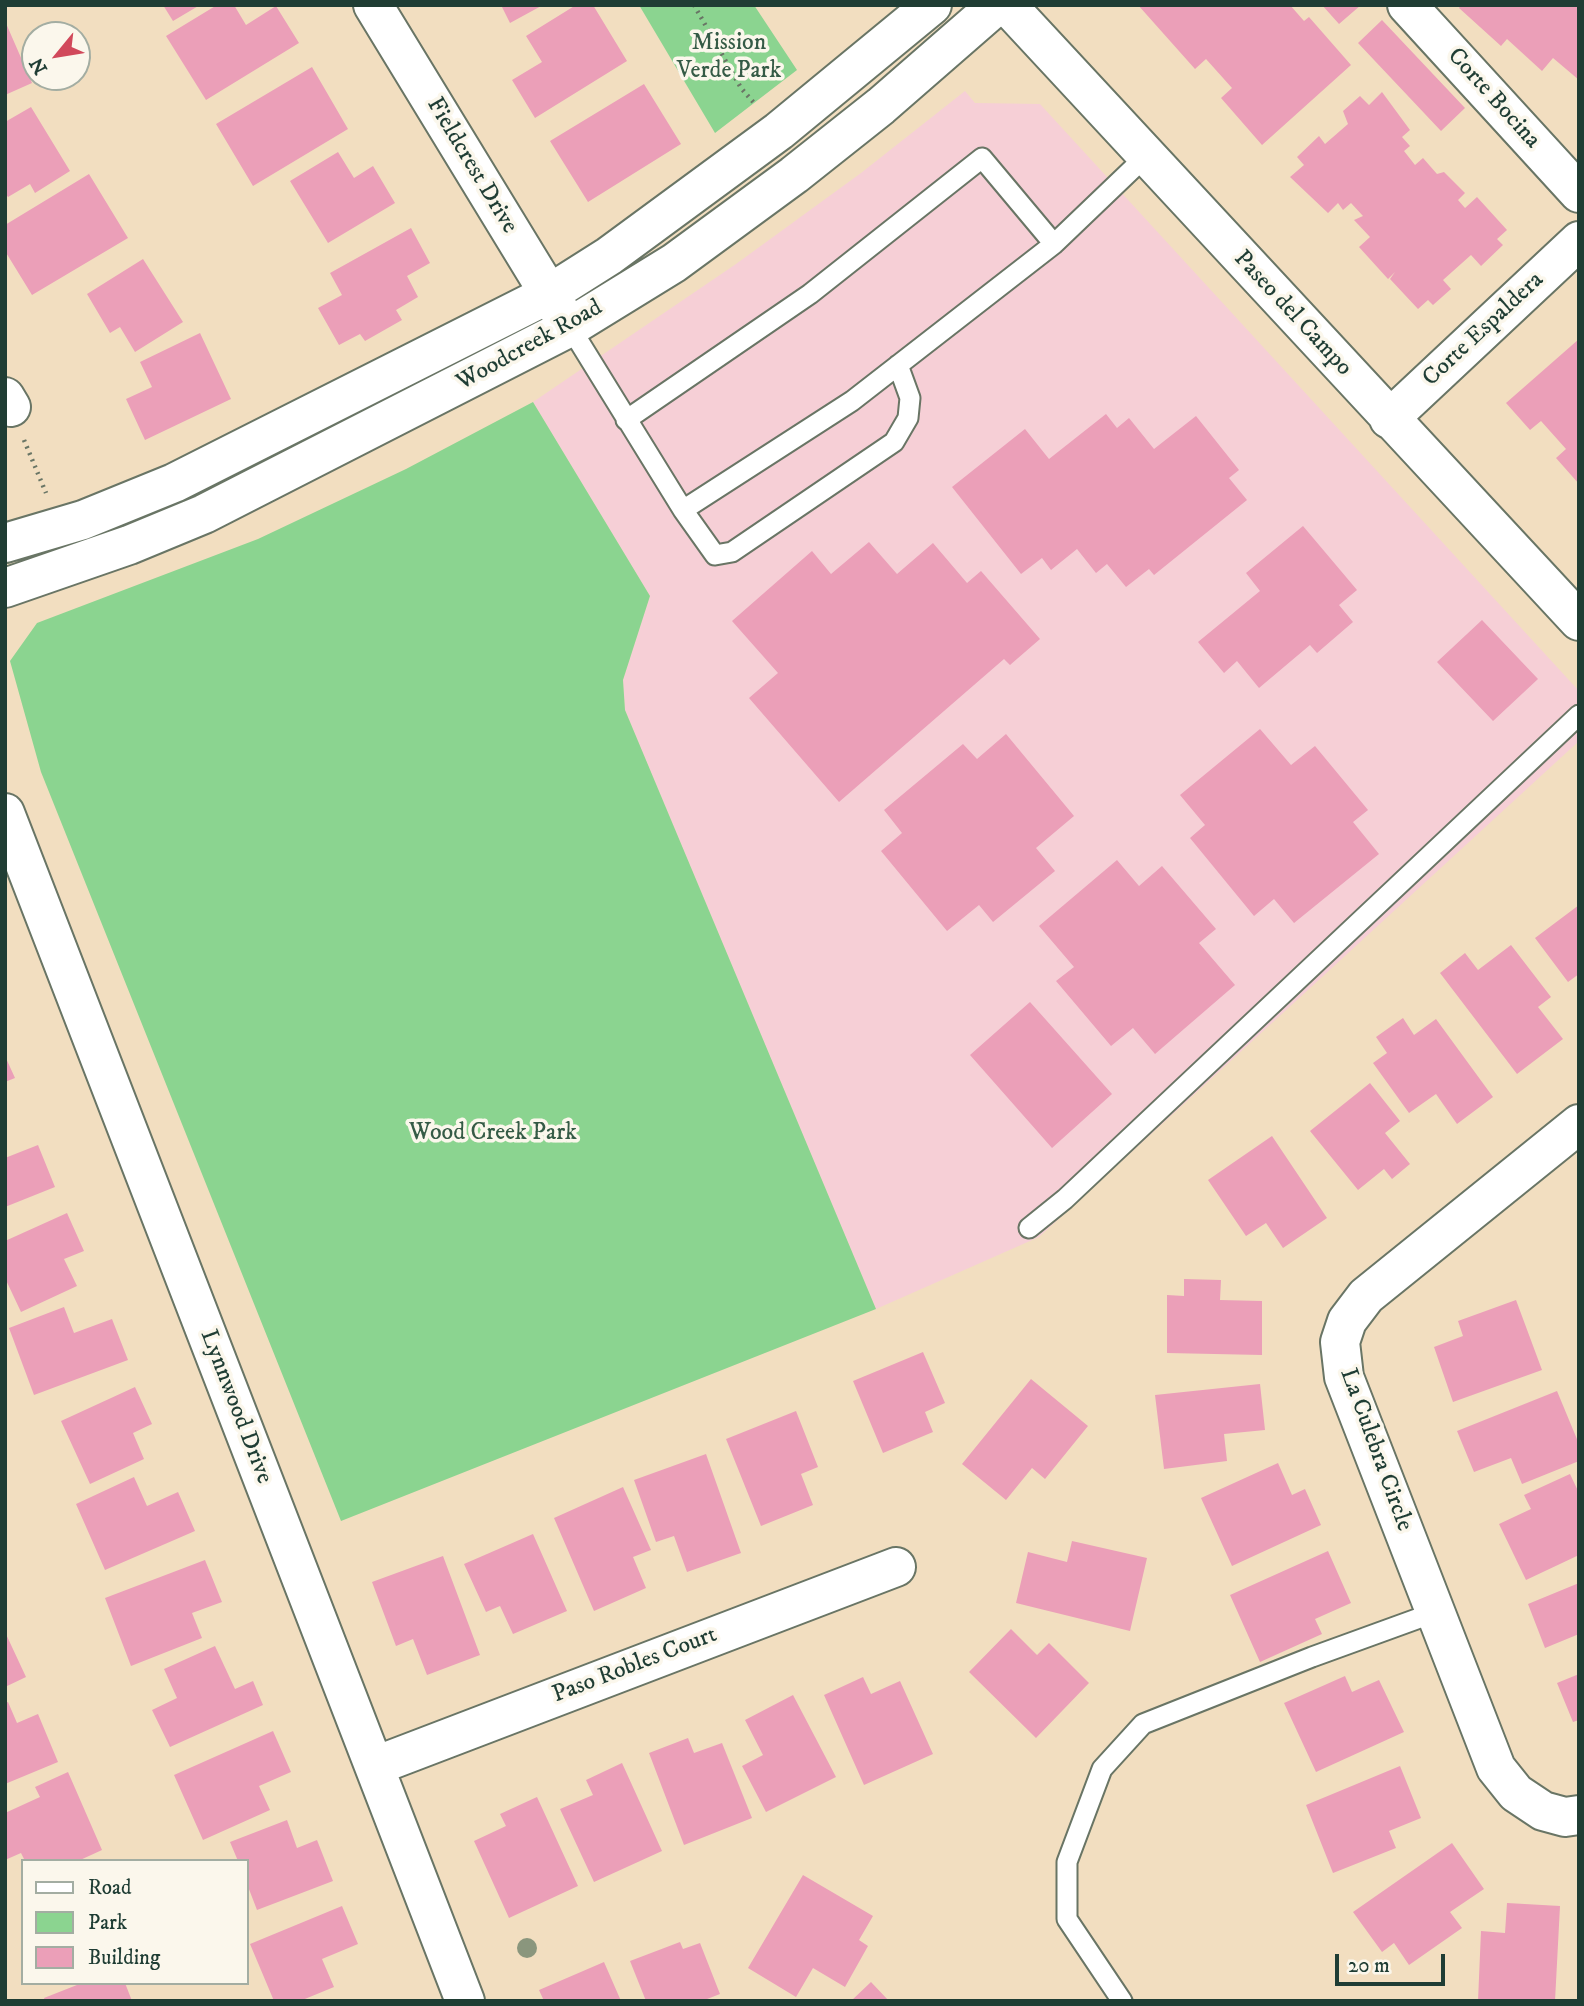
<!DOCTYPE html>
<html>
<head>
<meta charset="utf-8">
<style>
	body { margin:0 }
	#map { position:relative; width:1584px; height:2006px; overflow:hidden; background:#f2dec0; font-family:"IM FELL DW Pica",serif }
	canvas { display:block }
	.frame { position:absolute; inset:0; border:7px solid #1f3d34; pointer-events:none }
	.legend { position:absolute; left:21px; top:1859px; width:228px; height:126px; box-sizing:border-box; background:#fbf7ec; border:2px solid #a3ada2; margin:0; padding:9px 12px; list-style:none; font-size:21px; color:#1f3d34 }
	.legend li { display:flex; align-items:center; gap:14px; height:35px }
	.legend b { width:35px; border:2px solid #a3ada2 }
	.north { position:absolute; left:21px; top:21px; width:70px; height:70px; box-sizing:border-box; background:#fbf7ec; border:2px solid #a3ada2; border-radius:50%; rotate:240deg; font-size:19px; font-weight:700; line-height:28px; text-align:center; color:#1f3d34 }
	.north::after { content:''; display:block; margin:auto; width:24px; height:32px; background:#d1495b; clip-path:polygon(50% 0,100% 100%,50% 72%,0 100%) }
	.scale { position:absolute; left:1335px; top:1954px; width:110px; height:32px; box-sizing:border-box; border:4px solid #1f3d34; border-top:0; padding-left:9px; font-size:21px; line-height:24px; white-space:nowrap; color:#1f3d34; -webkit-text-stroke:5px #fbf7ec; paint-order:stroke }
</style>
</head>
<body>
<div id="map">
<canvas width="1584" height="2006"></canvas>
<div class="frame"></div>
<ul class="legend">
<li><b style="height:9px;background:#fff"></b>Road</li>
<li><b style="height:19px;background:#8bd490"></b>Park</li>
<li><b style="height:19px;background:#eb9fb8"></b>Building</li>
</ul>
<div class="north">N</div>
<div class="scale">20 m</div>
</div>
<script>
const c = document.querySelector('canvas').getContext('2d');
c.lineJoin = 'round';
function fill(path, color) { c.fillStyle = color; c.fill(path, 'evenodd'); }
const shape = rows => new Path2D(rows.map(r => 'M' + r).join(''));
function stroke(path, color, width, dash) { c.strokeStyle = color; c.lineWidth = width; c.lineCap = dash ? 'butt' : 'round'; c.setLineDash(dash || []); c.stroke(path); }
function drawText(font, color, halo, rows, align = 'center') {
  c.font = font + ' "IM FELL DW Pica",serif'; c.lineWidth = 7; c.setLineDash([]); c.textBaseline = 'middle'; c.strokeStyle = halo; c.fillStyle = color; for (const [text, x, y, turn = 0] of rows) {
    c.save(); c.translate(x, y); c.rotate((+turn || 0) * Math.PI / 180); c.textAlign = isNaN(turn) ? turn : align; if (halo) c.strokeText(text, 0, 0); c.fillText(text, 0, 0); c.restore();
  }
}
const built = shape([
	[965,91,975,103,1040,104,1579,691,1579,741,1039,1237,876,1309,625,710,623,680,650,596,533,402,736,264,861,173]
]);
const green = shape([
	[639,5,754,5,797,70,715,133],
	[533,402,650,596,623,680,625,710,876,1309,341,1521,41,772,10,661,37,623,258,539,406,469]
]);
const building = shape([
	[163,5,200,5,173,21],
	[217,5,234,5,246,25,276,6,299,43,206,100,166,36],
	[501,5,543,5,510,23],
	[576,5,593,5,627,61,535,118,512,80,542,62,526,36],
	[1138,5,1290,5,1304,21,1309,17,1351,65,1262,145,1221,98,1232,88,1206,59,1195,69],
	[1322,5,1361,5,1339,24],
	[1461,5,1579,5,1579,80,1553,58,1542,71,1507,39,1501,46,1459,8],
	[1382,20,1465,108,1441,131,1358,43],
	[5,21,32,83,5,95],
	[312,67,348,129,253,186,216,124],
	[644,84,681,144,588,202,550,141],
	[1382,92,1410,130,1402,137,1410,146,1404,151,1415,165,1423,158,1437,174,1444,172,1465,193,1458,200,1465,208,1477,197,1507,230,1497,239,1503,245,1481,266,1471,255,1443,280,1451,289,1433,305,1428,300,1418,309,1390,279,1395,272,1388,279,1359,247,1370,237,1354,220,1363,216,1351,203,1343,210,1338,203,1328,213,1290,177,1304,165,1297,157,1319,136,1325,144,1348,124,1343,111,1360,96,1369,105],
	[31,107,70,171,35,193,30,184,8,197,5,193,5,122],
	[338,152,354,178,373,166,395,203,328,243,290,181],
	[89,174,128,238,32,295,5,251,5,225],
	[411,228,430,263,407,276,418,297,396,310,402,320,365,341,360,334,339,345,318,308,342,295,330,273],
	[143,259,183,322,135,352,120,327,110,333,87,294],
	[200,333,231,399,145,440,126,399,152,387,140,362],
	[1579,339,1579,484,1556,458,1566,449,1541,421,1530,430,1506,403],
	[1106,414,1117,428,1129,418,1154,449,1196,416,1239,470,1229,478,1247,500,1154,575,1149,569,1126,587,1107,564,1096,573,1077,549,1051,570,1042,558,1021,574,952,487,1025,429,1049,459],
	[1303,526,1357,590,1339,605,1353,622,1317,653,1310,645,1259,688,1237,661,1224,673,1198,642,1260,591,1246,573],
	[869,542,897,574,933,543,967,583,981,571,1040,639,1010,665,1004,659,839,802,749,698,778,673,732,621,812,551,831,574],
	[1482,620,1538,679,1493,721,1437,662],
	[1260,729,1291,765,1315,746,1368,810,1353,822,1379,854,1294,923,1274,899,1254,916,1190,838,1205,825,1180,795],
	[1006,734,1074,816,1036,848,1055,871,993,922,979,905,947,931,881,851,902,833,884,810,963,744,977,759],
	[1117,860,1139,886,1162,866,1216,929,1199,943,1235,985,1155,1054,1133,1028,1111,1046,1056,981,1074,967,1039,926],
	[1579,905,1579,974,1568,982,1535,938],
	[1511,945,1551,997,1538,1007,1563,1039,1517,1074,1440,973,1465,953,1478,970],
	[1030,1002,1112,1094,1052,1148,970,1055],
	[1403,1018,1414,1035,1436,1019,1493,1097,1457,1124,1436,1094,1409,1113,1373,1063,1387,1053,1376,1037],
	[5,1056,15,1078,5,1082],
	[1370,1083,1400,1121,1385,1133,1410,1164,1392,1179,1384,1169,1358,1190,1310,1131],
	[1272,1136,1327,1218,1283,1248,1266,1223,1246,1236,1208,1180],
	[38,1145,55,1187,5,1207,5,1158],
	[67,1213,84,1251,64,1259,77,1286,21,1312,5,1278,5,1241],
	[1184,1279,1221,1280,1220,1300,1262,1301,1262,1355,1167,1353,1167,1295,1184,1296],
	[1516,1300,1542,1370,1453,1402,1434,1347,1463,1336,1458,1321],
	[64,1307,74,1333,112,1319,128,1360,34,1395,9,1328],
	[923,1352,945,1403,925,1412,933,1432,883,1453,853,1381],
	[1031,1379,1088,1426,1045,1479,1032,1468,1006,1500,962,1464],
	[1260,1384,1265,1430,1224,1434,1227,1461,1164,1469,1155,1395],
	[135,1387,152,1424,133,1433,144,1459,90,1484,61,1421],
	[1557,1391,1579,1444,1579,1461,1522,1484,1511,1458,1474,1472,1457,1431],
	[796,1411,818,1467,801,1474,813,1505,761,1526,726,1439],
	[706,1454,741,1553,687,1572,674,1536,656,1542,634,1480],
	[1278,1463,1292,1495,1305,1489,1321,1525,1232,1566,1201,1498],
	[1570,1474,1579,1493,1579,1555,1526,1580,1499,1524,1531,1509,1524,1495],
	[134,1477,147,1506,178,1492,195,1531,105,1570,76,1504],
	[623,1487,651,1550,633,1557,646,1588,594,1611,554,1518],
	[533,1534,567,1611,513,1634,500,1606,486,1612,464,1564],
	[1072,1541,1147,1558,1130,1631,1016,1603,1028,1552,1067,1562],
	[1328,1551,1351,1603,1315,1619,1322,1634,1260,1662,1230,1595],
	[443,1556,480,1655,427,1675,413,1639,396,1646,372,1582],
	[205,1560,222,1602,192,1613,202,1638,131,1666,105,1598],
	[1579,1583,1579,1634,1545,1648,1528,1604],
	[1011,1629,1037,1655,1049,1643,1089,1683,1036,1738,969,1672],
	[5,1632,26,1677,5,1687],
	[215,1646,235,1689,253,1681,263,1705,170,1747,152,1710,177,1698,164,1669],
	[1579,1674,1579,1720,1573,1722,1557,1683],
	[1345,1676,1352,1692,1379,1680,1404,1732,1316,1772,1284,1703],
	[863,1677,871,1694,900,1681,933,1754,864,1785,824,1695],
	[793,1695,836,1777,766,1812,742,1766,763,1755,745,1720],
	[8,1702,17,1723,38,1714,58,1762,5,1784,5,1703],
	[273,1731,291,1772,259,1786,270,1810,203,1840,174,1775],
	[688,1738,694,1753,722,1743,752,1818,684,1845,649,1753],
	[622,1763,662,1851,594,1882,560,1809,593,1795,586,1780],
	[1400,1766,1421,1818,1389,1831,1396,1848,1333,1873,1306,1805],
	[68,1772,102,1850,78,1861,25,1861,21,1853,5,1860,5,1813,40,1797,35,1787],
	[537,1797,578,1886,509,1918,474,1841,506,1826,500,1814],
	[287,1820,297,1848,317,1840,333,1881,257,1910,247,1884,247,1861,238,1861,230,1842],
	[1452,1843,1484,1889,1450,1912,1462,1928,1409,1965,1394,1943,1382,1952,1353,1912],
	[803,1875,873,1916,859,1940,868,1946,845,1987,813,1968,796,1997,748,1968],
	[1507,1903,1560,1906,1555,2001,1478,2001,1481,1931,1505,1933],
	[342,1906,358,1944,322,1959,334,1987,300,2001,274,2001,250,1944],
	[680,1942,683,1949,700,1943,720,1994,702,2001,646,2001,630,1961],
	[604,1962,621,2001,544,2001,539,1990],
	[871,1982,889,2001,851,2001],
	[82,1983,125,1983,132,2001,45,2001,44,1998]
]);
const path = shape([
	[694,5,741,88,754,103],
	[24,440,46,493]
]);
const service = shape([
	[570,327,683,510,715,555,732,552,894,442,908,418,910,398,898,365],
	[626,420,810,294,982,158,1054,244],
	[683,510,852,401,1054,244,1146,156],
	[1029,1228,1065,1199,1579,715],
	[1122,2001,1067,1919,1067,1862,1102,1769,1143,1724,1312,1657,1436,1612]
]);
const minor = shape([
	[1007,5,1579,621],
	[1407,5,1579,193],
	[5,397,11,407],
	[1389,419,1579,241],
	[5,813,465,2001],
	[1579,1124,1366,1296,1347,1321,1340,1342,1344,1377,1496,1768,1516,1793,1543,1811,1565,1817,1579,1815],
	[375,1766,896,1567]
]);
const tertiary = shape([
	[373,5,567,323]
]);
const secondary = shape([
	[5,543,83,520,174,483,549,294,609,256,779,131,932,5],
	[5,588,129,545,204,514,570,327,674,263,794,175,881,106,997,5]
]);
const trees = [
	[527,1948]
];
const parkNames = [
	["Mission",729,44],
	["Verde Park",729,72],
	["Wood Creek Park",493,1134]
];
const streetNames = [
	["Corte Bocina",1493,99,48],
	["Fieldcrest Drive",471,166,59],
	["Paseo del Campo",1292,314,47],
	["Corte Espaldera",1484,330,-43],
	["Woodcreek Road",530,346,-29],
	["Lynnwood Drive",235,1407,69],
	["La Culebra Circle",1375,1450,70],
	["Paso Robles Court",635,1666,-21]
];
fill(built, '#f6cfd6');
fill(green, '#8bd490');
fill(building, '#eb9fb8');
stroke(service, '#697565', 23);
stroke(minor, '#697565', 42);
stroke(tertiary, '#697565', 42);
stroke(secondary, '#697565', 42);
stroke(path, '#697565', 4.5, [2, 5]);
stroke(service, '#fff', 19);
stroke(minor, '#fff', 38);
stroke(tertiary, '#fff', 38);
stroke(secondary, '#fff', 38);
c.fillStyle = '#8a967d';
for (const [x, y] of trees) { c.beginPath(); c.arc(x, y, 10, 0, 2 * Math.PI); c.fill(); }
drawText('24px', '#355b46', '#fbf7ec', parkNames);
drawText('24px', '#1f3d34', '#fbf7ec', streetNames);
</script>
</body>
</html>
